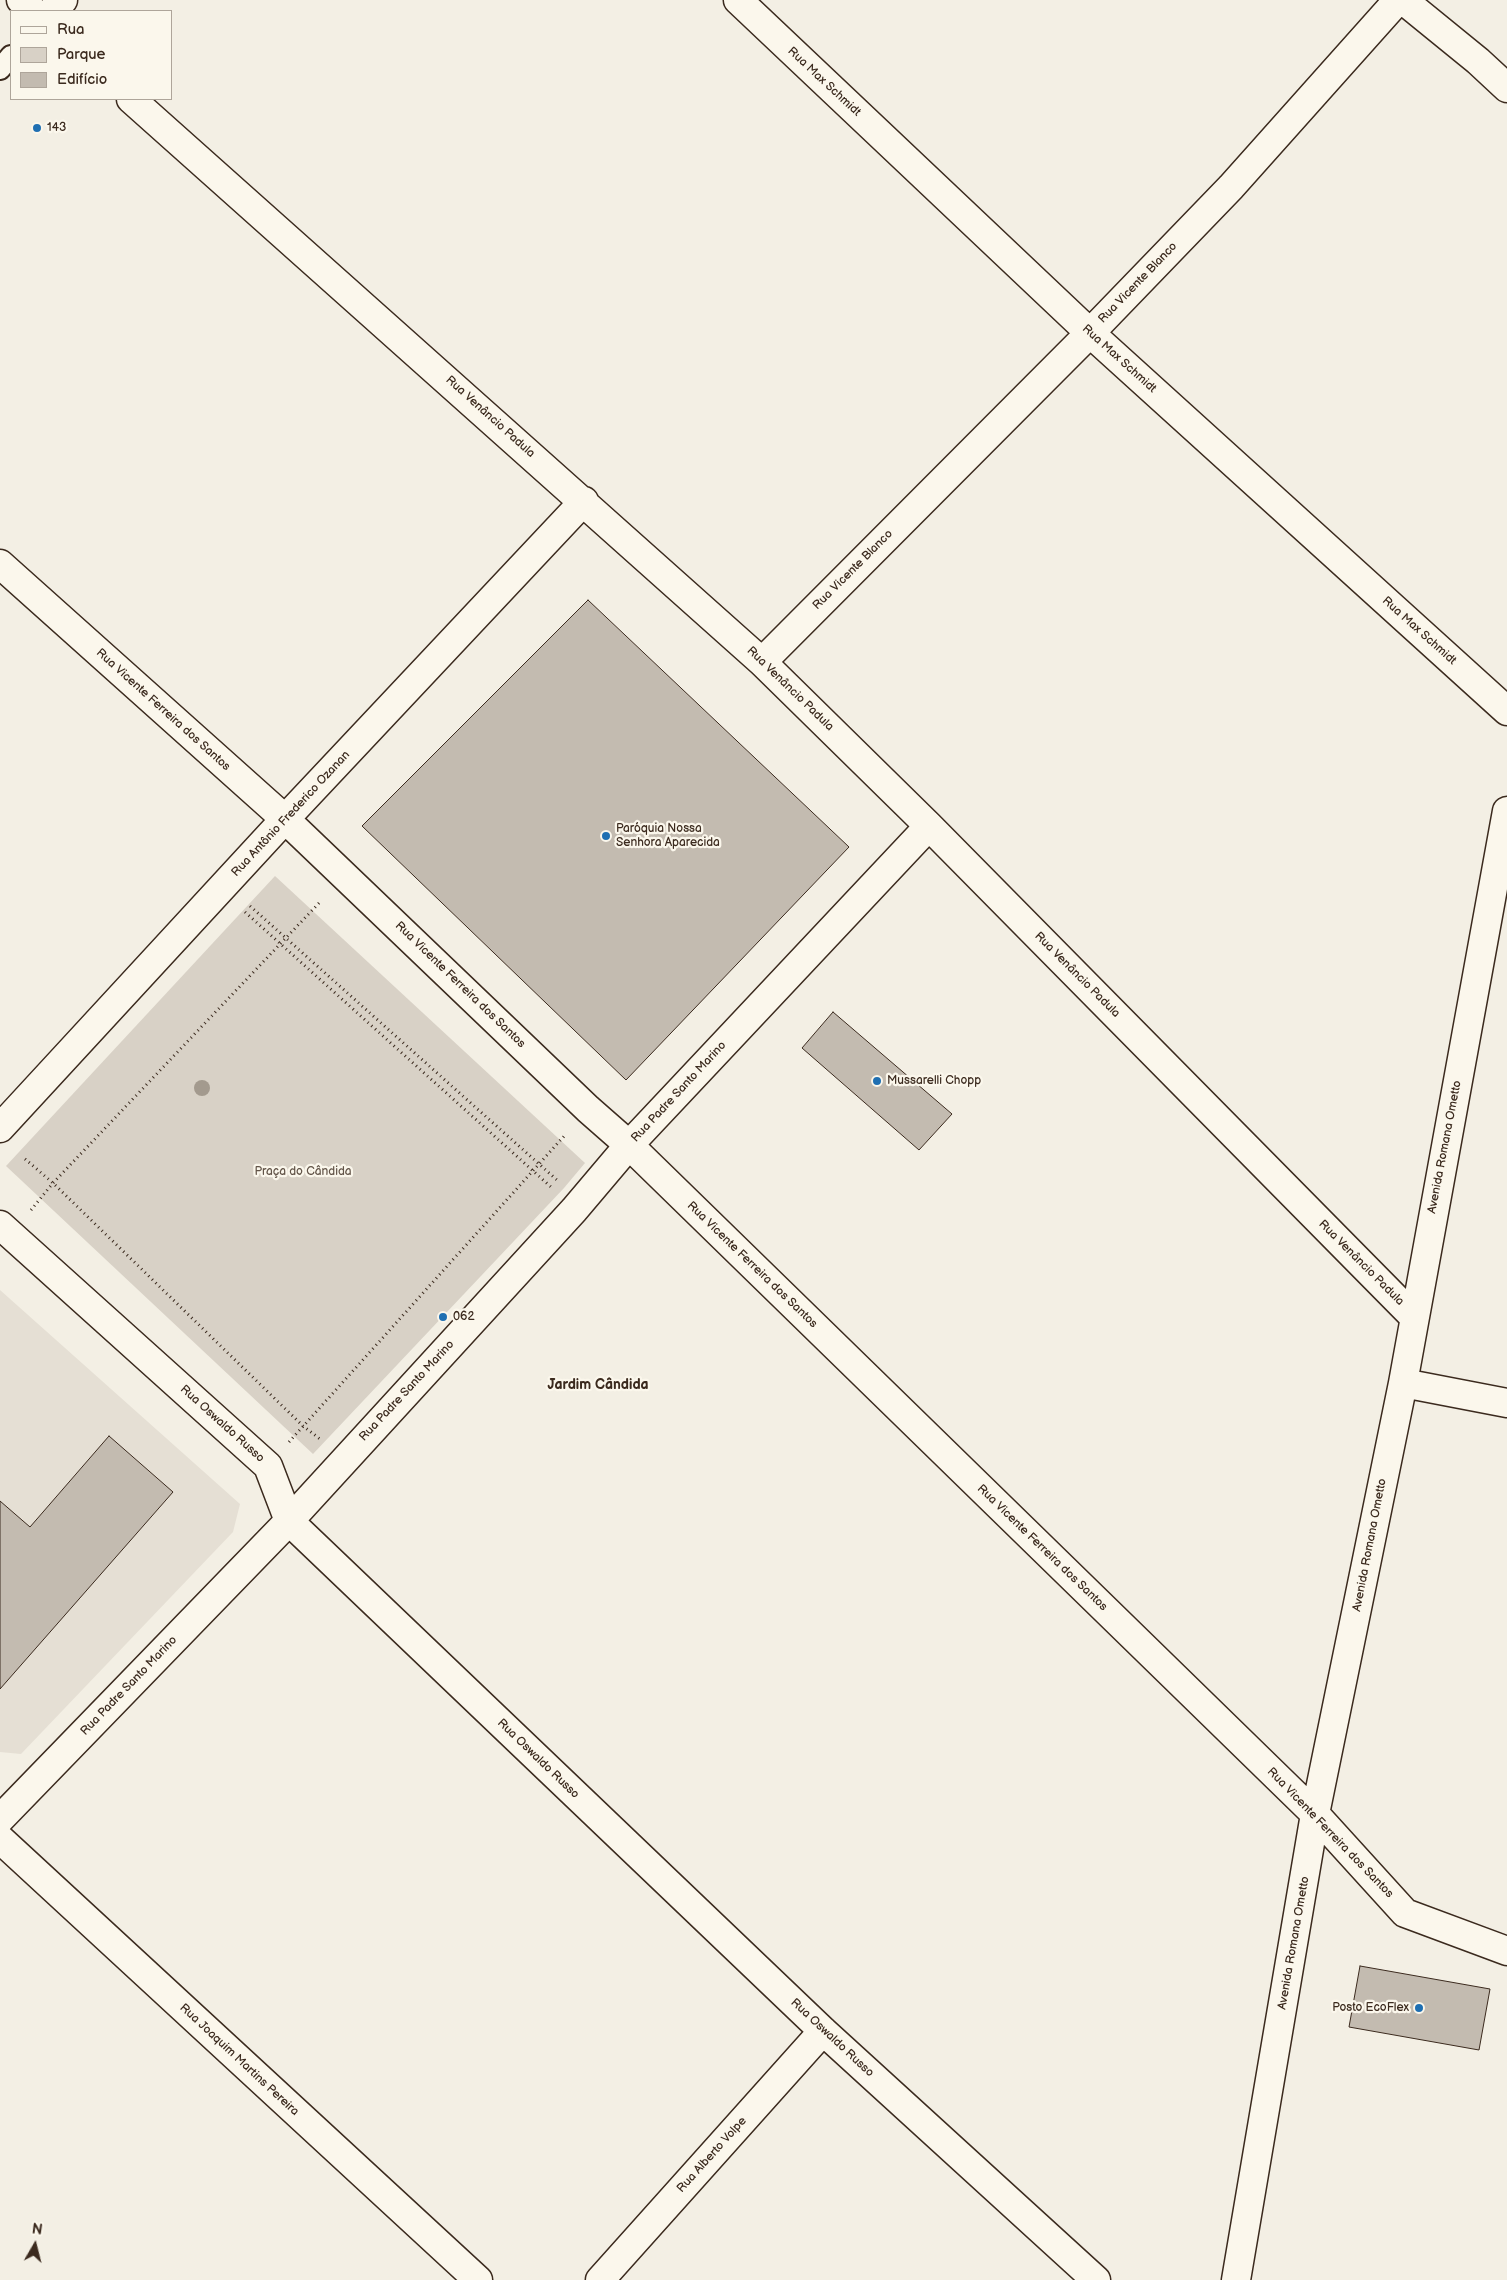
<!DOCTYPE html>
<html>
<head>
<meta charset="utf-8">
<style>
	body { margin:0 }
	#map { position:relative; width:1507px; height:2280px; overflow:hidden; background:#f3efe4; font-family:"Balsamiq Sans",sans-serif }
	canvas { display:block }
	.legend { position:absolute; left:10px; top:10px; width:162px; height:90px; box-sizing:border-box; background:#fbf7ec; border:1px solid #aea59a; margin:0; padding:6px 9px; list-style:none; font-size:15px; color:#3b2a1e }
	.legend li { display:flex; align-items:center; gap:10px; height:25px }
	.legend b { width:25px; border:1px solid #aea59a }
	.north { position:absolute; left:10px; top:2220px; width:50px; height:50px; -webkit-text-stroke:4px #fbf7ec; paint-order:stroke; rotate:8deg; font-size:14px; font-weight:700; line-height:20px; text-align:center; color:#3b2a1e }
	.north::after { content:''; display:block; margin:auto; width:18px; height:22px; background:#3b2a1e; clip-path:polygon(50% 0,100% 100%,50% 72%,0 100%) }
</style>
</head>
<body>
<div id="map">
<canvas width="1507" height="2280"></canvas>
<ul class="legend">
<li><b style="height:6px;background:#fbf7ec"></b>Rua</li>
<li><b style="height:14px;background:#d8d1c6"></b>Parque</li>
<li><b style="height:14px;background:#c3bbb0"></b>Edifício</li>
</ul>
<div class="north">N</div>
</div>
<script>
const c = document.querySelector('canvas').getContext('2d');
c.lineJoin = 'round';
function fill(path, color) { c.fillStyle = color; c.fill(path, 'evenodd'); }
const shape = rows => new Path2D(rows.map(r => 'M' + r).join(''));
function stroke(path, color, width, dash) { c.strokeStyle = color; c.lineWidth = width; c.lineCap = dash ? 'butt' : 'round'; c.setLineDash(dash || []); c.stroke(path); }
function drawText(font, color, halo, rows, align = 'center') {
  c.font = font + ' "Balsamiq Sans",sans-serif'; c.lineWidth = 4.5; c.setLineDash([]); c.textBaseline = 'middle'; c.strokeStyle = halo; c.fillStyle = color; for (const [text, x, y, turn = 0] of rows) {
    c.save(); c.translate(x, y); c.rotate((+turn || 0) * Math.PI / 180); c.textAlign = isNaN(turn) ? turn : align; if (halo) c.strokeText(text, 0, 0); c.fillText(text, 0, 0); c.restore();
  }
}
const built = shape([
	[0,1290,240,1504,233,1532,21,1754,0,1752]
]);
const green = shape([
	[275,876,585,1163,564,1188,313,1454,6,1166]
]);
const building = shape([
	[588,600,849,847,626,1080,362,826,588,600],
	[833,1012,952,1114,919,1150,802,1048,833,1012],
	[109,1436,173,1492,0,1689,0,1501,30,1527,109,1436],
	[1360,1966,1490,1989,1479,2050,1349,2027,1360,1966]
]);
const path = shape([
	[250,906,557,1180],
	[245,912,551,1187],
	[25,1159,53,1183,303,1426,320,1439],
	[31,1210,53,1183,321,901],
	[289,1442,566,1134]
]);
const service = shape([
	[0,69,11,56]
]);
const minor = shape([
	[21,0,33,11],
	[738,0,1090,333,1507,711],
	[1403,0,1478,61,1507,88],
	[52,11,63,0],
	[131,99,762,662,929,826,1413,1316],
	[0,564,285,819,588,1109,629,1145,1315,1814,1405,1913,1507,1951],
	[762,662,1090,333,1231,187,1398,0],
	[0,1128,285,819,584,501],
	[0,1225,268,1466,289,1521,823,2031,1096,2280],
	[1403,1383,1507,1403],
	[0,1819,289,1521,574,1210,629,1145,929,826],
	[0,1839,478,2280],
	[600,2280,823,2031],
	[1236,2280,1315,1814,1403,1383,1507,811]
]);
const trees = [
	[202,1088]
];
const markers = [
	[37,128,5,"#1f6fb2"],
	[606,836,5,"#1f6fb2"],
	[877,1081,5,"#1f6fb2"],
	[443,1317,5,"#1f6fb2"],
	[1419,2008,5,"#1f6fb2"]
];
const streetNames = [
	["Rua Max Schmidt",824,82,43],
	["Rua Vicente Blanco",1138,283,-46],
	["Rua Max Schmidt",1119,359,42],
	["Rua Venâncio Padula",490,417,42],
	["Rua Vicente Blanco",853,570,-45],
	["Rua Max Schmidt",1419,631,42],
	["Rua Venâncio Padula",790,689,44],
	["Rua Vicente Ferreira dos Santos",163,710,42],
	["Rua Antônio Frederico Ozanan",291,814,-47],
	["Rua Venâncio Padula",1077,975,45],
	["Rua Vicente Ferreira dos Santos",460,985,44],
	["Rua Padre Santo Marino",679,1092,-47],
	["Avenida Romana Ometto",1445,1147,-79],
	["Rua Venâncio Padula",1361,1263,45],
	["Rua Vicente Ferreira dos Santos",752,1265,44],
	["Rua Padre Santo Marino",407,1391,-47],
	["Rua Oswaldo Russo",222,1424,42],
	["Avenida Romana Ometto",1370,1545,-79],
	["Rua Vicente Ferreira dos Santos",1042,1548,44],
	["Rua Padre Santo Marino",129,1686,-46],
	["Rua Oswaldo Russo",538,1759,44],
	["Rua Vicente Ferreira dos Santos",1330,1833,46],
	["Avenida Romana Ometto",1294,1943,-80],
	["Rua Oswaldo Russo",832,2038,43],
	["Rua Joaquim Martins Pereira",239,2060,43],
	["Rua Alberto Volpe",712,2155,-48]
];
const poiNames = [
	["143",47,128],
	["Paróquia Nossa",616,829],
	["Senhora Aparecida",616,843],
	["Mussarelli Chopp",887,1081],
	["062",453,1317],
	["Posto EcoFlex",1409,2008,"right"]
];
const parkNames = [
	["Praça do Cândida",303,1172]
];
const neighbourhoodNames = [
	["Jardim Cândida",598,1385]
];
fill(built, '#e5dfd4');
fill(green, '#d8d1c6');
fill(building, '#c3bbb0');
stroke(building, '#3b2a1e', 1);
stroke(service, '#3b2a1e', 24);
stroke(minor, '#3b2a1e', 31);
stroke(path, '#3b2a1e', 3, [1, 4]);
stroke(service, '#fbf7ec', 20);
stroke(minor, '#fbf7ec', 28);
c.fillStyle = '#a39a8e';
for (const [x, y] of trees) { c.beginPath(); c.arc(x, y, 8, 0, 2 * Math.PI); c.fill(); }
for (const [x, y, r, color] of markers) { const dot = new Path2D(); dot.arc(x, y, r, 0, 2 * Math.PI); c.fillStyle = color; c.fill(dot); stroke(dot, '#fbf7ec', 2); }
drawText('12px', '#3b2a1e', '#fbf7ec', streetNames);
drawText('12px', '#3b2a1e', '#fbf7ec', poiNames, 'left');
drawText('12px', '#625448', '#fbf7ec', parkNames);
drawText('bold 14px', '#3b2a1e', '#fbf7ec', neighbourhoodNames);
</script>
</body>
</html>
